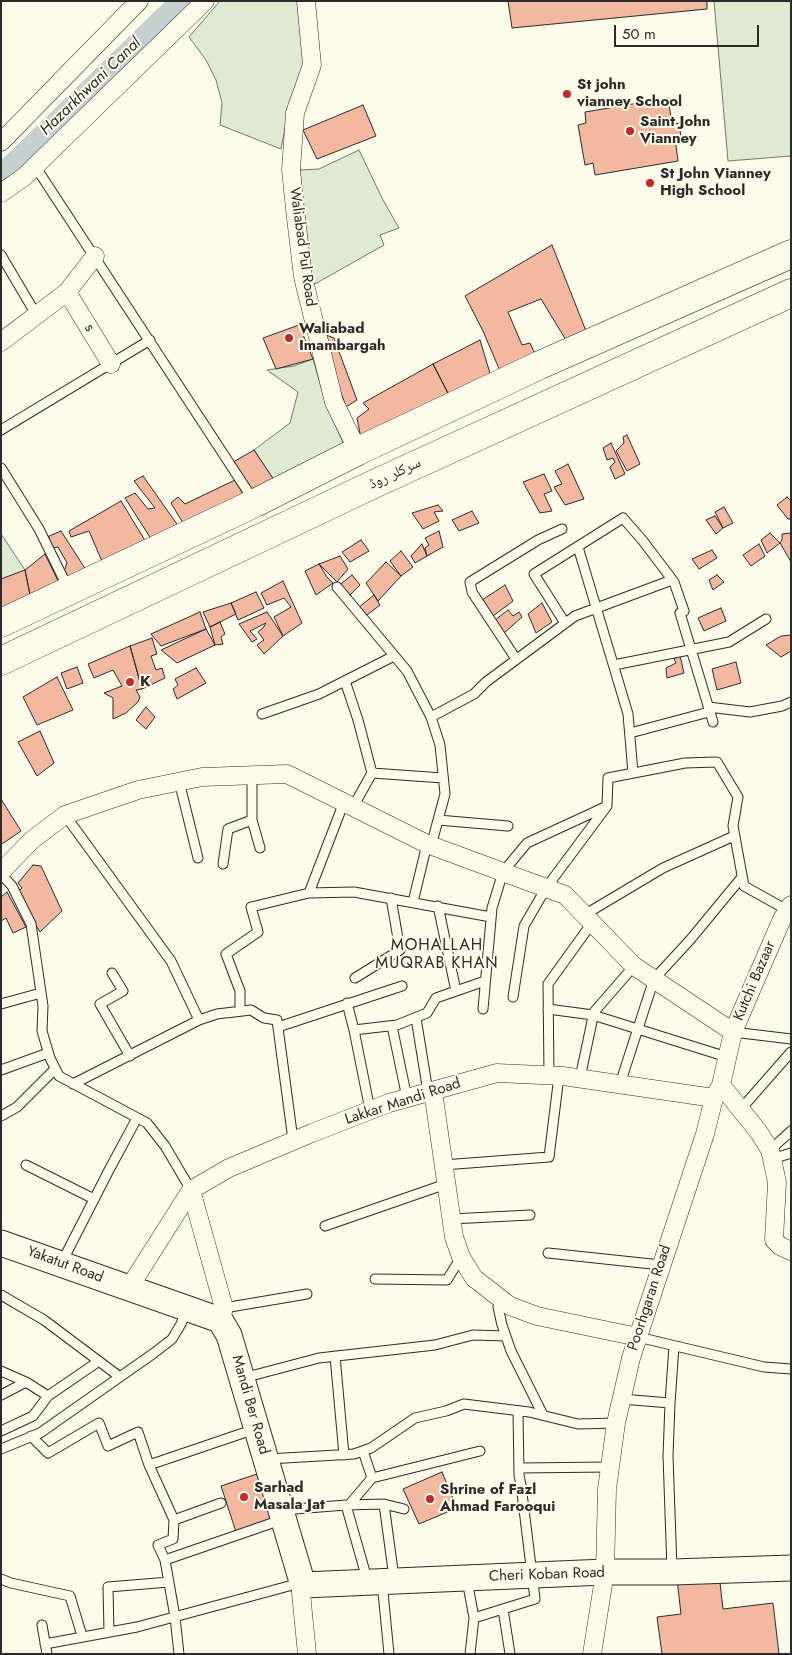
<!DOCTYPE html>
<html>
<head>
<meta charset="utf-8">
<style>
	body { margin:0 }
	#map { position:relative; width:792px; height:1655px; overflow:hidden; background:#fdfbea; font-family:Jost,sans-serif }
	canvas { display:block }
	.frame { position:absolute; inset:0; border:2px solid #2b2b2b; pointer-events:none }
	.scale { position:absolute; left:614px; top:25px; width:145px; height:22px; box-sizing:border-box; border:2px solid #2b2b2b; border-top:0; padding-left:6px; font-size:15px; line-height:18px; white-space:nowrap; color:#2b2b2b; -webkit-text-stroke:4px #fdfbea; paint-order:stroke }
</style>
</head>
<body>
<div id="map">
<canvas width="792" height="1655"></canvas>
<div class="frame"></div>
<div class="scale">50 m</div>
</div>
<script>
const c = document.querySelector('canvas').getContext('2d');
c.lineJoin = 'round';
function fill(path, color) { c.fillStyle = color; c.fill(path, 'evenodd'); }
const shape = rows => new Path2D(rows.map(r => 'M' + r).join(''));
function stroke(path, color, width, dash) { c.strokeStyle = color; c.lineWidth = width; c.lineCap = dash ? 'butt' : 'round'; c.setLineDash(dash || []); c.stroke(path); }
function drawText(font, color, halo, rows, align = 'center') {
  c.font = font + ' Jost,"Noto Naskh Arabic",sans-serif'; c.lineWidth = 4; c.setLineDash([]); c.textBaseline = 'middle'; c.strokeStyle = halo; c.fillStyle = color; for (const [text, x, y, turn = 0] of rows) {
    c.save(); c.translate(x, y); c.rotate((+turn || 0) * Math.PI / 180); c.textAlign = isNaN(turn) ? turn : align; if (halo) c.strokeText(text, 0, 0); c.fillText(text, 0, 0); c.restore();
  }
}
const green = shape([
	[220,1,298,1,304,64,288,112,281,149,220,125,222,103,216,80,206,60,189,37,220,1],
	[714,1,791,1,791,156,728,161,714,1],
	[359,150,383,200,399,228,380,235,384,245,313,285,304,256,300,170,319,169,359,150],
	[313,359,326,405,347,451,276,483,254,450,290,423,298,392,267,370,294,366,313,359],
	[1,534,25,570,1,580,1,534]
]);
const canal = shape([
	[1,172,12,164,180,1]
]);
const building = shape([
	[508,1,707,1,707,9,512,28,508,1],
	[668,98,672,124,679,123,681,137,675,138,678,161,595,175,593,163,585,165,578,125,586,123,585,112,668,98],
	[363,105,376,136,317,159,303,130,363,105],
	[552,245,588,336,569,345,541,299,508,312,522,345,530,343,540,365,503,378,483,331,465,296,552,245],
	[299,325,313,359,276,369,263,338,299,325],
	[326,335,334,338,357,400,346,407,332,367,326,335],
	[480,340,492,380,452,401,433,364,480,340],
	[433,364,452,401,361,439,357,418,369,409,363,403,433,364],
	[627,435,640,464,627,471,616,451,624,443,623,437,627,435],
	[611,443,625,474,615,479,610,467,615,462,613,458,607,460,603,448,611,443],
	[254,450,276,483,255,503,230,464,254,450],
	[568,464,584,499,565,505,554,487,562,484,555,471,568,464],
	[544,474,552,491,544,494,552,511,540,513,523,482,544,474],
	[143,476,179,527,153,542,125,498,135,493,148,509,155,508,134,481,143,476],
	[235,480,250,506,186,528,171,503,178,497,185,504,235,480],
	[787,497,791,501,791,519,788,519,777,505,787,497],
	[121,501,152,552,107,573,89,531,71,537,69,531,121,501],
	[438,505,443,511,434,512,439,521,423,529,412,513,438,505],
	[724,507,733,523,723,528,715,512,724,507],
	[472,511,479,523,459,531,452,520,472,511],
	[715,516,723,528,716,534,706,520,715,516],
	[61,531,88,573,69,591,62,577,67,563,58,547,49,549,49,536,61,531],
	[439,531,443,547,427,556,425,548,429,545,425,538,439,531],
	[770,533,780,543,767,553,761,540,770,533],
	[791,533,791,562,780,543,782,540,782,534,791,533],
	[361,540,369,551,350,562,342,552,361,540],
	[422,544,427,556,415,563,411,556,422,544],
	[759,544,765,556,751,566,743,555,759,544],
	[712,550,717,558,699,569,692,559,712,550],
	[401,551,413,567,401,576,390,561,401,551],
	[45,554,62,589,32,604,25,570,45,554],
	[340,556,348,569,337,582,319,564,340,556],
	[386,562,401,576,378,601,366,583,386,562],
	[319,564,327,577,333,583,316,595,305,571,319,564],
	[25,570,32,604,1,610,1,579,25,570],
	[352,575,360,585,347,598,337,587,352,575],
	[717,575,724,582,713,590,709,580,717,575],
	[283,581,302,623,283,636,274,617,291,607,284,598,267,605,261,593,283,581],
	[505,585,513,601,493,616,479,602,505,585],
	[256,592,264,608,238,620,231,603,256,592],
	[374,595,380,605,367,615,358,608,374,595],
	[231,603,236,614,210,627,203,612,231,603],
	[542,603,552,622,536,633,528,614,542,603],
	[721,608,726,621,704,631,698,618,721,608],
	[508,610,513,616,519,612,522,617,503,634,495,620,508,610],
	[200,612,206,629,161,646,151,634,200,612],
	[267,612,283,636,264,654,257,645,264,640,258,632,263,628,266,623,250,631,257,639,252,642,239,624,267,612],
	[220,622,225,634,221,637,223,644,215,645,210,627,220,622],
	[206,629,215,645,177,663,161,650,206,629],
	[791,635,791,651,781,657,766,645,781,636,791,635],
	[152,638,157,654,151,656,156,670,162,668,165,678,142,689,130,646,152,638],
	[130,646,142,689,136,690,140,697,138,702,126,713,113,719,113,698,104,693,122,686,113,670,94,678,88,664,130,646],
	[679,651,684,673,667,678,666,668,676,663,671,652,679,651],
	[736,662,741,683,717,690,712,669,736,662],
	[77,667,83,683,67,689,61,673,77,667],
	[196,668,206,683,177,699,173,689,178,685,175,679,196,668],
	[57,677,73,710,37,725,23,697,57,677],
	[146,707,155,717,146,729,136,720,146,707],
	[40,731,54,763,37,776,18,742,40,731],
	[1,799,21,831,2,844,1,843,1,799],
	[33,865,41,866,62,911,40,932,16,894,22,888,18,883,33,865],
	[7,892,26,927,13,933,6,918,1,921,1,897,7,892],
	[266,1471,281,1517,236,1532,221,1486,266,1471],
	[442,1472,457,1508,419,1524,403,1489,442,1472],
	[719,1574,723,1609,773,1603,779,1654,662,1654,657,1617,681,1614,677,1579,719,1574]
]);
const lane = shape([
	[35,166,254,501],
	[1,255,37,316],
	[1,430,150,340],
	[1,468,39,529,68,588],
	[578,547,628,714,633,773],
	[337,587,407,671,431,717,440,745,445,794,431,846],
	[565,623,534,574,623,518,643,541,674,582,684,611,680,613,713,722],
	[516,659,472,592,470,582,538,540,562,529],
	[614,665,729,642,766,619],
	[345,681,358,720,372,773],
	[708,707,750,712,782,706,791,702],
	[262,714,319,694,394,656],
	[431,717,474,694,486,682,575,616,672,580],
	[630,733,709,712],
	[179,781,198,858],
	[353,807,372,773,443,778],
	[65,815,171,961,199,1020],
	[252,820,260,848],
	[438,820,508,826],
	[223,864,228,829,252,820,252,775],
	[1,874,12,886,31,924,43,1006,42,1031,50,1058,59,1076,147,1123,165,1146,191,1190],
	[309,893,354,892,491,917],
	[413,902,427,844],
	[438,906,456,991],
	[584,915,663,868,734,836],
	[112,973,123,991,100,1004,130,1056],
	[355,978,400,950,391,898],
	[513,997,524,926,546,888,607,806,608,778,685,763,717,762,738,797,733,826,744,886,787,910],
	[347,1003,354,1030],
	[1,1004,41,993],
	[483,1009,492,908,503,872,527,843,605,807],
	[548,1009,593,1015,727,1057],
	[240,1011,240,991,226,954,258,932,251,907,309,893,344,802],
	[416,1018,428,1092],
	[392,1026,407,1098],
	[278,1027,402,986],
	[733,1032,791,1039],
	[1,1070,48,1053],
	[549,1075,548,984,592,923],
	[580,1078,594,1012,634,966],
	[73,1084,199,1020,217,1014,251,1010,264,1018,277,1020,293,1140],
	[620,1084,654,979,690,940,742,877],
	[741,1109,791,1052],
	[370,1110,354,1030,397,1025,427,1013,436,998,485,981],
	[1,1116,17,1107,55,1069],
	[770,1150,791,1131],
	[772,1159,791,1153],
	[26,1165,94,1199],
	[443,1165,549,1157,559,1076],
	[451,1219,530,1215],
	[325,1226,446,1184],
	[548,1253,661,1265],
	[62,1262,108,1172,137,1118],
	[375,1279,447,1280,461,1257],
	[1,1295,44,1320,120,1377],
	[501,1299,498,1307,502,1325,511,1351,543,1415],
	[224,1308,307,1294],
	[638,1337,764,1367,791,1369],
	[335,1356,344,1455],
	[1,1371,26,1382],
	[243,1378,319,1358,435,1345,473,1335,506,1336],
	[1,1395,26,1382,48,1396],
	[621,1399,670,1403,668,1456,672,1569],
	[670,1403,674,1346],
	[1,1431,33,1416,48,1396,99,1361],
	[31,1436,48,1453,99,1423,108,1446,138,1432,149,1465,174,1520,173,1539,158,1545,165,1560],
	[1,1449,40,1433,154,1353,172,1339,181,1324,187,1309],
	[363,1451,372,1478,480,1451],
	[268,1459,354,1454,371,1448,415,1418,446,1411,464,1404,529,1412,578,1424,616,1423],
	[149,1465,255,1429],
	[519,1468,609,1467],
	[384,1504,394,1578],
	[346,1505,367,1579],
	[349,1505,372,1478],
	[282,1510,346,1505,384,1504,404,1509],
	[174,1520,221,1503],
	[1,1579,11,1583,70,1596,82,1636],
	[467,1580,474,1618,470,1654],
	[382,1582,389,1654],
	[503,1609,510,1654],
	[474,1618,535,1599,521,1485,519,1475,518,1411],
	[42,1625,47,1654],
	[109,1632,108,1587,169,1582],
	[45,1644,137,1627,300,1583],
	[179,1654,175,1617,165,1560,281,1520]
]);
const street = shape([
	[306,1,312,65,295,113,291,170,296,218,303,277,334,402,358,451],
	[1,142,139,1],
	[1,193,24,177,205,1],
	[67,292,111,364],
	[1,342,67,292,95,256],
	[1,872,32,840,65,815,138,790,202,777,287,774,427,844,565,895,634,966,733,1032],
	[721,1085,758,1131,770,1150,777,1182,774,1240,780,1246,791,1251],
	[433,1091,454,1237,461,1257,474,1278,510,1306,537,1316,638,1337],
	[191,1190,224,1308,220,1320],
	[129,1288,191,1190,229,1168,312,1133,389,1103,497,1073,563,1076,714,1098],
	[303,1585,301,1593,307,1654],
	[592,1654,605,1572,607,1489,616,1423,631,1358,705,1134,714,1098,721,1085,733,1032,782,919,791,905]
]);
const secondary = shape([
	[1,1243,220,1320,229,1335,303,1585,605,1572,673,1572,791,1568]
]);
const primary = shape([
	[1,623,255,503,358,451,540,365,791,254],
	[1,661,374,484,791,293]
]);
const markers = [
	[567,94,5,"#c62828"],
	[630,131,5,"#c62828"],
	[650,183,5,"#c62828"],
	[289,338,5,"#c62828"],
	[130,682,5,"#c62828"],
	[244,1497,5,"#c62828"],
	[430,1499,5,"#c62828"]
];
const poiNames = [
	["St john",577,85],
	["vianney School",577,102],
	["Saint John",640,122],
	["Vianney",640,139],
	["St John Vianney",660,174],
	["High School",660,191],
	["Waliabad",299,329],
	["Imambargah",299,346],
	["K",140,682],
	["Sarhad",254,1488],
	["Masala Jat",254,1505],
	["Shrine of Fazl",440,1490],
	["Ahmad Farooqui",440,1507]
];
const streetNames = [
	["Waliabad Pul Road",302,247,82],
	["s",89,328,59],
	["سرکلر روڈ",395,474,-25],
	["Kutchi Bazaar",755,981,-67],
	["Lakkar Mandi Road",403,1102,-18],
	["Yakatut Road",65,1265,20],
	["Poorhgaran Road",650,1298,-72],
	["Mandi Ber Road",250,1405,74],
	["Cheri Koban Road",547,1575,-2]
];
const waterNames = [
	["Hazarkhwani Canal",91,87,-44]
];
const neighbourhoodNames = [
	["MOHALLAH",437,946],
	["MUQRAB KHAN",437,964]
];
fill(green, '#deebd1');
stroke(green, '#74746e', 1);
stroke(canal, '#c7d0d0', 20);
fill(building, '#f2b8a0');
stroke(building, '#2b2b2b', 1);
stroke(lane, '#2b2b2b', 11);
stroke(street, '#2b2b2b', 19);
stroke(secondary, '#2b2b2b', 27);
stroke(primary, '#2b2b2b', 29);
stroke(lane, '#fdfbea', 9);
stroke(street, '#fdfbea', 18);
stroke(secondary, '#fdfbea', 25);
stroke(primary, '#fdfbea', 28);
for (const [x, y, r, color] of markers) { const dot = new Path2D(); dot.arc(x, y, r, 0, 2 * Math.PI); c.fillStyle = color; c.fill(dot); stroke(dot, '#fdfbea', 2); }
drawText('bold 15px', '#2b2b2b', '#fdfbea', poiNames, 'left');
drawText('15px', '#2b2b2b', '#fdfbea', streetNames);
drawText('italic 16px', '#2b2b2b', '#fdfbea', waterNames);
c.letterSpacing = '1px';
drawText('16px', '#2b2b2b', '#fdfbea', neighbourhoodNames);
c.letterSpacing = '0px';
</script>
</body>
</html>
